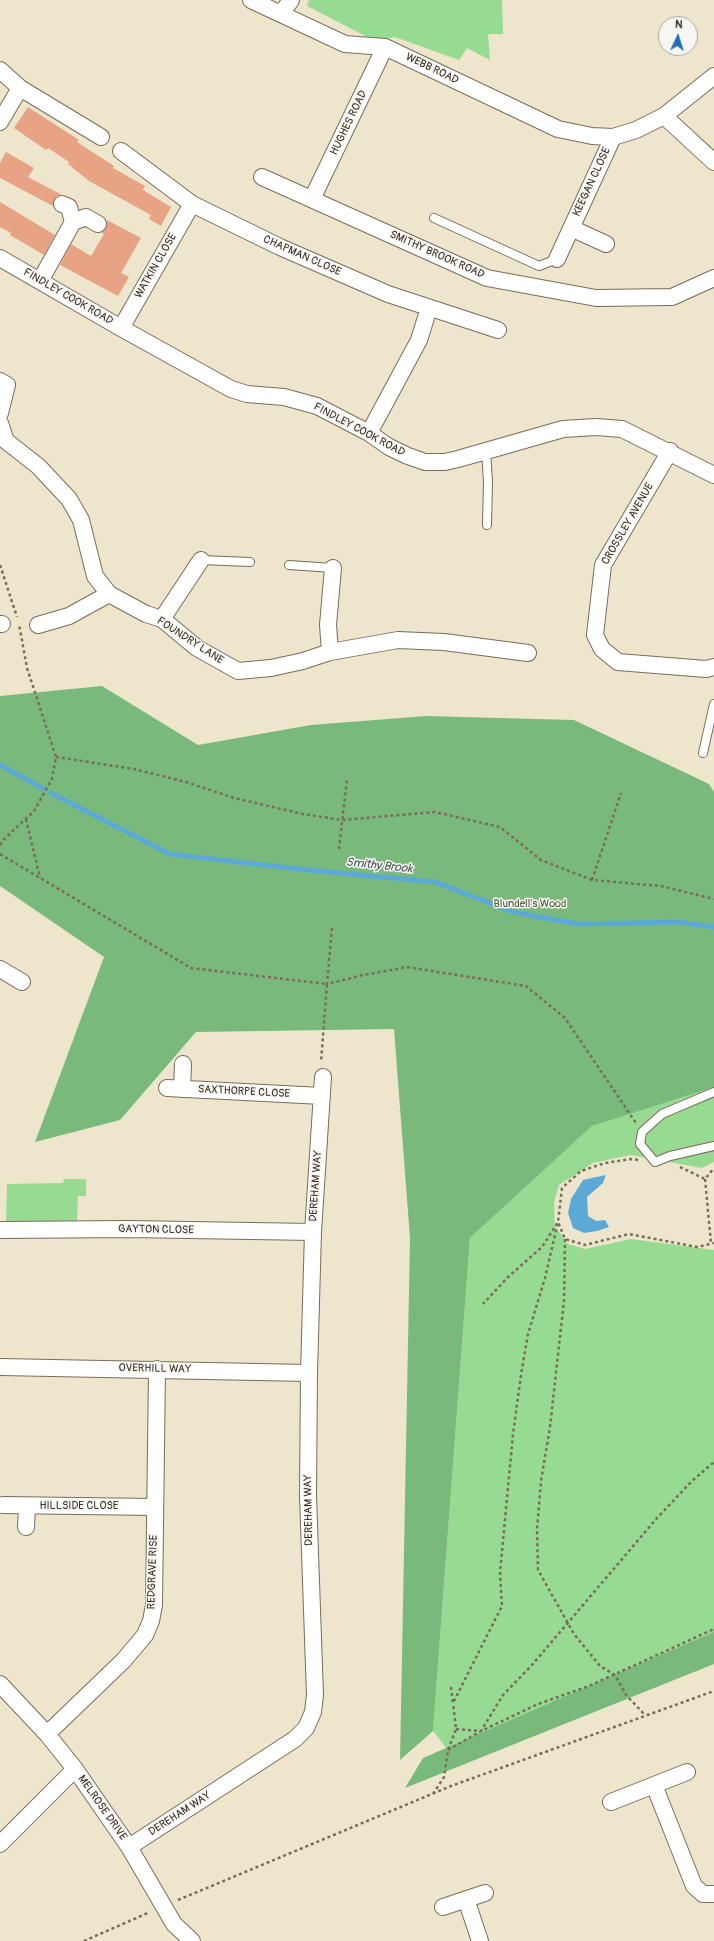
<!DOCTYPE html>
<html>
<head>
<meta charset="utf-8">
<style>
	body { margin:0 }
	#map { position:relative; width:714px; height:1941px; overflow:hidden; background:#ede6cc; font-family:Pangolin,sans-serif }
	canvas { display:block }
	.north { position:absolute; left:658px; top:16px; width:40px; height:40px; box-sizing:border-box; background:#f6f6f2; border:1px solid #aba49d; border-radius:50%; rotate:4deg; font-size:11px; font-weight:700; line-height:16px; text-align:center; color:#3b2a1e }
	.north::after { content:''; display:block; margin:auto; width:14px; height:18px; background:#1f6fb2; clip-path:polygon(50% 0,100% 100%,50% 72%,0 100%) }
</style>
</head>
<body>
<div id="map">
<canvas width="714" height="1941"></canvas>
<div class="north">N</div>
</div>
<script>
const c = document.querySelector('canvas').getContext('2d');
c.lineJoin = 'round';
function fill(path, color) { c.fillStyle = color; c.fill(path, 'evenodd'); }
const shape = rows => new Path2D(rows.map(r => 'M' + r).join(''));
function stroke(path, color, width, dash) { c.strokeStyle = color; c.lineWidth = width; c.lineCap = dash ? 'butt' : 'round'; c.setLineDash(dash || []); c.stroke(path); }
function drawText(font, color, halo, rows, align = 'center') {
  c.font = font + ' Pangolin,sans-serif'; c.lineWidth = 3; c.setLineDash([]); c.textBaseline = 'middle'; c.strokeStyle = halo; c.fillStyle = color; for (const [text, x, y, turn = 0] of rows) {
    c.save(); c.translate(x, y); c.rotate((+turn || 0) * Math.PI / 180); c.textAlign = isNaN(turn) ? turn : align; if (halo) c.strokeText(text, 0, 0); c.fillText(text, 0, 0); c.restore();
  }
}
const green = shape([
	[309,0,502,0,503,34,488,34,490,60,467,48,459,60,395,37,375,41,307,6],
	[714,1086,714,1162,702,1168,631,1155,593,1163,559,1185,554,1203,555,1226,568,1244,585,1249,631,1239,714,1250,714,1633,448,1750,433,1731,470,1238,592,1126],
	[64,1179,86,1179,86,1196,78,1196,77,1222,6,1222,7,1184,63,1183]
]);
const forest = shape([
	[102,686,198,745,311,725,426,716,574,720,709,784,714,792,714,1087,592,1126,470,1238,433,1731,400,1760,410,1238,394,1029,196,1032,120,1120,35,1142,104,957,0,886,0,696],
	[714,1632,714,1664,405,1788,423,1758]
]);
const water = shape([
	[606,1175,603,1183,587,1197,588,1216,596,1221,605,1220,609,1227,597,1231,584,1233,573,1228,568,1213,571,1199,583,1180]
]);
const stream = shape([
	[0,765,44,789],
	[51,793,170,854,308,870,435,882,513,912,578,924,678,922,714,927]
]);
const building = shape([
	[28,107,79,140,77,142,114,166,113,168,145,186,143,190,171,207,161,226,149,219,151,215,89,181,68,164,69,162,48,148,46,150,14,128],
	[6,152,34,168,28,177,62,195,56,197,53,206,0,178,0,163],
	[0,202,55,235,44,255,10,235,11,233,0,227],
	[107,220,141,238,121,273,129,277,118,296,60,265,71,244,91,256,104,234,101,233,106,228]
]);
const path = shape([
	[0,565,17,617],
	[56,757,134,769,186,782,234,798,303,814,342,820,435,812,500,827,541,860,592,880,661,886,714,899],
	[26,819,40,878],
	[0,845,3,840,34,811,52,779,56,757,27,668,19,624],
	[339,849,347,779],
	[0,854,191,968,327,984,321,1062],
	[592,880,621,793],
	[332,928,327,984,363,975,407,967,526,986,565,1018,636,1123],
	[638,1160,631,1159,605,1163,581,1171,562,1188,558,1222,565,1239,585,1245,629,1234,697,1247,714,1243],
	[680,1167,705,1179,714,1168],
	[705,1179,711,1243],
	[565,1239,564,1301,550,1427,541,1481,537,1529,538,1570,574,1634,600,1666,615,1675,626,1695,645,1715],
	[451,1687,453,1703,502,1606,500,1573,513,1434,521,1375,528,1334,545,1278,558,1222,542,1247,508,1277,483,1304],
	[456,1729,481,1731,503,1695,532,1665,657,1518,692,1481,714,1462],
	[448,1750,481,1731,538,1704,589,1686,714,1629],
	[433,1794,444,1777,448,1750,456,1729,453,1703],
	[178,1900,451,1786,714,1691],
	[84,1941,150,1912]
]);
const lane = shape([
	[434,218,539,266,557,259],
	[486,450,488,482,487,525],
	[201,560,250,562],
	[289,565,333,568],
	[703,753,714,704],
	[714,1092,662,1114,642,1132,640,1144,655,1162,670,1156,714,1146]
]);
const street = shape([
	[251,0,345,44,385,47,558,129,592,136,613,137,636,130,664,116,714,76],
	[281,14,291,0],
	[0,70,20,88,101,137],
	[664,116,714,162],
	[0,122,20,88],
	[121,151,192,204,280,247,388,294,498,330],
	[262,177,487,278,596,298,672,297,714,278],
	[312,199,385,47],
	[73,222,86,217,98,224],
	[571,228,606,244],
	[0,258,121,328,231,389,247,394,284,397,317,406,369,433,389,447,408,456,425,462,445,462,458,459,563,429,596,427,622,429,714,475],
	[557,259,613,137],
	[40,281,73,222,69,207,62,204],
	[121,328,192,204],
	[0,381,7,385,0,413],
	[0,423,6,441,38,466,69,499,81,520,95,576,109,594,146,614,162,619,197,648,238,671,271,668,303,661,330,652,398,640,444,642,528,653],
	[369,433,419,340,429,308],
	[670,451,603,565,595,635,602,649,618,662,706,669,714,667],
	[162,619,201,560],
	[0,624,2,624],
	[38,625,69,616,109,594],
	[330,652,328,625,333,568],
	[0,969,22,982],
	[167,1088,322,1096],
	[182,1089,183,1064],
	[0,1230,128,1229,313,1232],
	[0,1367,309,1373],
	[3,1505,155,1507],
	[26,1527,27,1506],
	[0,1684,47,1734,75,1769,129,1847,174,1924,192,1941],
	[47,1734,123,1661,145,1635,151,1621,154,1605,157,1369],
	[654,1785,694,1886,703,1894,714,1894],
	[611,1802,687,1772],
	[0,1844,75,1769],
	[129,1847,295,1739,306,1728,313,1712,315,1695,308,1496,309,1373,313,1232,323,1077],
	[466,1899,480,1941],
	[443,1907,485,1893]
]);
const streetNames = [
	["WEBB ROAD",432,69,26],
	["HUGHES ROAD",349,123,-64],
	["KEEGAN CLOSE",592,182,-65],
	["SMITHY BROOK ROAD",437,255,24],
	["CHAPMAN CLOSE",302,256,24],
	["WATKIN CLOSE",156,266,-60],
	["FINDLEY COOK ROAD",68,297,30],
	["FINDLEY COOK ROAD",359,430,28],
	["CROSSLEY AVENUE",628,524,-60],
	["FOUNDRY LANE",190,641,33],
	["SAXTHORPE CLOSE",244,1092,3],
	["DEREHAM WAY",316,1186,-86],
	["GAYTON CLOSE",156,1230,1],
	["OVERHILL WAY",155,1369,1],
	["HILLSIDE CLOSE",79,1506],
	["DEREHAM WAY",309,1510,-91],
	["REDGRAVE RISE",153,1572,-88],
	["MELROSE DRIVE",102,1808,55],
	["DEREHAM WAY",180,1814,-33]
];
const parkNames = [
	["Blundell's Wood",530,904]
];
const waterNames = [
	["Smithy Brook",379,866,6]
];
fill(green, '#97da92');
fill(forest, '#79ba7c');
fill(water, '#5da9d6');
stroke(stream, '#5da9d6', 5);
fill(building, '#e8a384');
stroke(lane, '#796c5b', 10);
stroke(street, '#796c5b', 18);
stroke(path, '#796c5b', 2.5, [3, 3]);
stroke(lane, '#fff', 8);
stroke(street, '#fff', 16);
drawText('11px', '#3b2a1e', '#f6f6f2', streetNames);
drawText('11px', '#52563b', '#f6f6f2', parkNames);
drawText('italic 12px', '#47565e', '#f6f6f2', waterNames);
</script>
</body>
</html>
